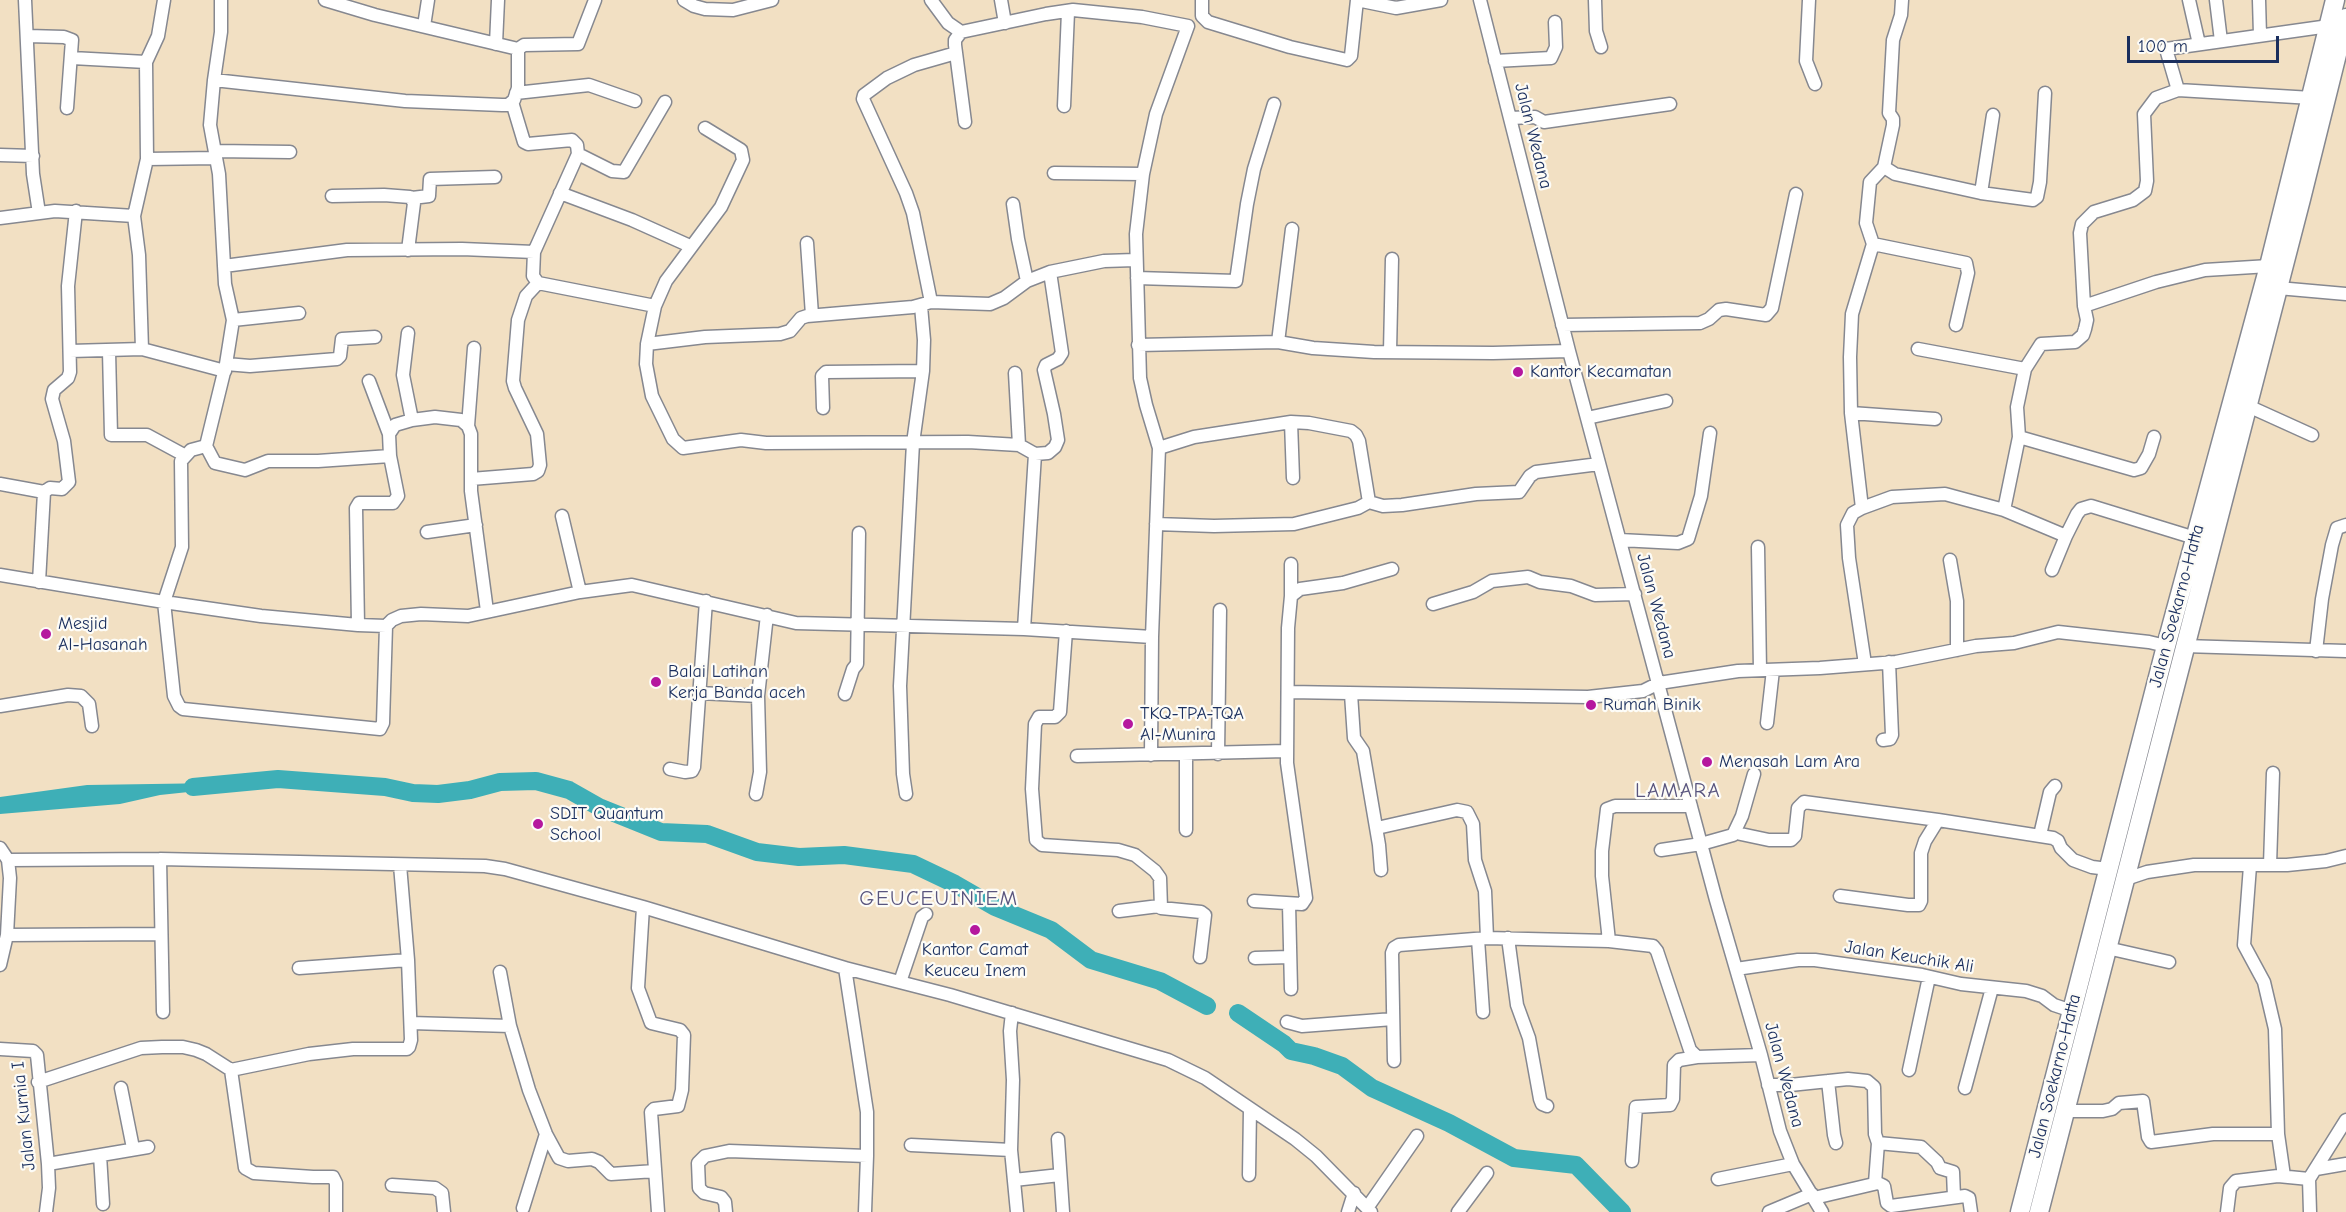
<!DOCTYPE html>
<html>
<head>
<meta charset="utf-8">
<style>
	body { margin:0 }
	#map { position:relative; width:2346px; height:1212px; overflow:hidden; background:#f2e0c3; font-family:"Comic Neue",sans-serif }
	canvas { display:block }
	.scale { position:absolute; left:2127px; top:36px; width:152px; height:27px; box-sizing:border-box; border:3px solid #1b2f5e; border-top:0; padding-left:8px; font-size:18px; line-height:21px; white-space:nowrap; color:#1b2f5e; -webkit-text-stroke:4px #fdfcf7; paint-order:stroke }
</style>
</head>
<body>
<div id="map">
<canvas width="2346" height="1212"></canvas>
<div class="scale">100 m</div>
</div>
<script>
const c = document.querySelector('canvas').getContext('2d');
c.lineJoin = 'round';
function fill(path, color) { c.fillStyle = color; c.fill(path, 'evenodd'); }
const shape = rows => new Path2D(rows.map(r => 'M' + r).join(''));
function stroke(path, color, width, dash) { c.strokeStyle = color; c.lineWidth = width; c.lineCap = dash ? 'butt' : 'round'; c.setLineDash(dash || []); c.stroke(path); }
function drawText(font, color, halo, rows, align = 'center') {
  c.font = font + ' "Comic Neue",sans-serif'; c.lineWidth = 4.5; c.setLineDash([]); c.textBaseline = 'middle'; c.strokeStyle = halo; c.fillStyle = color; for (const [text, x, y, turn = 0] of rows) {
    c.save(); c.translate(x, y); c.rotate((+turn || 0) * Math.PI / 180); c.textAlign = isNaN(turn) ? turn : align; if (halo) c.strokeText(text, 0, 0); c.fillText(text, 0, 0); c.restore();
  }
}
const water = shape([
	[217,783,217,789,160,795,120,804,0,814,0,797,87,785]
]);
const river = shape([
	[193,787,278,779,385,787,413,793,438,794,470,790,500,782,536,781,569,790,599,807,661,832,707,834,757,852,774,854,799,857,844,855,913,864,955,884,995,907,1051,930,1091,960,1160,981,1207,1006],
	[1238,1013,1284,1044,1291,1051,1314,1056,1342,1066,1372,1088,1449,1123,1514,1158,1576,1165,1622,1212]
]);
const minor = shape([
	[25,0,33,174,39,213],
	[221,0,221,32,214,80,210,125,219,174,225,284,233,320,226,364,206,446,191,450,181,461,182,547,164,602,174,696,179,706,183,709,380,729,383,723,386,626],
	[684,0,694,6,705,9,733,10,772,0],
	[931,0,948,23,961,32],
	[1001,0,1005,23],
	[1202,0,1202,16,1208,22,1290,47,1347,60,1351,56,1357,0],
	[1357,0,1396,8,1441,0],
	[1480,0,1569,351,1716,900,1761,1055,1780,1131,1793,1164,1822,1212],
	[1595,0,1596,31,1601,47],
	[1809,0,1806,61,1815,84],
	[2189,0,2199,44],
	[2216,0,2221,41],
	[2259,0,2260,35],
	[424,26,428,0],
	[28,36,64,37,72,40,67,108],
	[496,44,498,0],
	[518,49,524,45,578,44,595,0],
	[72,58,146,62],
	[1495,61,1551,58,1556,47,1555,22],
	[214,80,405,101,502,105,508,105,514,100,518,88,518,49,375,15,325,0],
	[516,93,589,85,635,101],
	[2312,98,2178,90,2166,49,2329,26],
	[512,102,524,142,528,144,572,140,577,145,578,154],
	[1064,106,1068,12],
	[1510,118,1535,117,1544,122,1670,104],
	[965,122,955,45,955,40,961,32,1046,14,1073,10,1142,17,1188,26,1156,114,1143,174,1136,234,1140,378,1146,405,1159,448,1152,637,1151,755],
	[705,128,741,150,743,160,721,207,666,281,655,306,647,344,705,337,780,334,790,331,801,318,807,316,913,307,931,302,990,304,1004,298,1027,281,1050,272,1104,261,1135,260],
	[215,151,290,152],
	[0,155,33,156],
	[147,159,216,158],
	[1884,167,1895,174,1981,193,2033,200,2037,197,2040,182,2045,93],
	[1054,173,1143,174],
	[560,193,632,220,690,246],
	[1981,193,1993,115],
	[332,196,384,195,410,197,414,203,408,250],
	[412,198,429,196,430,179,495,177],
	[1013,204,1018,239,1027,281],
	[134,216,139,255,142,349],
	[0,218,55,211,134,216,147,159,146,62,158,36,164,0],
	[807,243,812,315],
	[1873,244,1966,263,1968,273,1956,325],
	[224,266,347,250,462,249,534,252],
	[1137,278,1236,281,1247,204,1254,169,1274,104],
	[2278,288,2346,294],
	[931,302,913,213,906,193,863,99,864,95,887,78,914,65,956,53],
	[655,306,538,283,533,276,534,252,578,154,612,171,624,172,665,102],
	[2084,306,2156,282,2205,270,2269,266],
	[233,320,299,313],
	[1562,325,1700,323,1709,319,1719,310,1726,309,1766,315,1772,308,1796,194],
	[408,333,403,375,412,420],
	[1278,342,1292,229],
	[647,344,646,364,652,396,673,439,683,448,741,440,766,443,968,442,1019,445,1035,454,1024,629],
	[1138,345,1278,342,1313,348,1374,352,1493,353,1569,351],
	[1918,349,2025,369],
	[70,351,142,349,225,371],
	[109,351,111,435,147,435,184,455],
	[1390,352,1392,259],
	[226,364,250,366,337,359,340,356,342,339,375,337],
	[1015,373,1019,445],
	[2248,406,2312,435],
	[823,408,822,376,826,372,923,371],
	[1851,413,1935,419],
	[1587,418,1666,401],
	[1291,422,1293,478],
	[468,426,474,348],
	[389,434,395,425,412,420,435,417,461,420,468,426,471,434,471,491,487,611],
	[2019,437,2134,470,2141,468,2149,454,2154,437],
	[206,446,215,463,245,470,268,461,318,461,390,456],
	[1159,448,1194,437,1291,422,1309,423,1351,431,1356,435,1359,441,1369,502,1383,506,1402,505,1476,494,1519,492,1530,476,1536,472,1599,464],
	[1035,454,1048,453,1055,447,1058,440,1054,414,1044,370,1046,365,1058,359,1062,353,1050,272],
	[471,479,533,474,538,471,540,465,537,434,515,388,513,381,518,320,526,296,538,283],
	[0,484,44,492,50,488,62,489,69,482,64,441,52,399,54,390,68,378,70,372,68,286,76,211],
	[1862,508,1851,413,1850,357,1852,314,1873,244,1866,223,1870,182,1884,167,1893,125,1893,119,1889,113,1893,40,1901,15,1902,0],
	[2004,510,2019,437,2017,407,2025,369,2041,344,2075,342,2083,335,2085,329,2087,320,2084,306,2080,233,2082,224,2094,212,2133,200,2145,191,2147,181,2144,114,2156,98,2178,90],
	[562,516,580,592],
	[1156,524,1214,526,1294,524,1358,508,1369,502],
	[427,532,476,525],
	[1620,540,1678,543,1688,539,1701,496,1710,433],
	[1758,547,1760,670],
	[1950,560,1957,601,1957,650],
	[1291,564,1291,596],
	[2052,570,2066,536],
	[0,575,164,602,261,616,358,625,386,626,392,620,401,616,421,614,468,616,580,592,632,585,796,623,1024,629,1152,637],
	[39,582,44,492],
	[1433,604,1473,592,1492,581,1528,577,1540,582,1571,586,1595,595,1635,594],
	[358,625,356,508,359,503,393,503,398,496,390,456,389,434,369,381],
	[1066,631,1060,712,1055,717,1039,717,1035,724,1032,789,1036,840,1042,845,1118,850,1135,855,1155,871,1160,878,1161,908,1201,912,1205,915,1200,957],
	[2184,646,2346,651],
	[2316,651,2322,599,2332,545,2337,528,2346,525],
	[1865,664,1849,558,1847,525,1853,513,1862,508,1892,497,1945,494,2004,510,2066,536,2077,514,2081,509,2091,506,2195,538],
	[1289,692,1588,697,1643,691,1659,683,1738,671,1820,668,1896,662,1976,646,2014,643,2058,632,2149,642,2166,646],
	[700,693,758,696],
	[845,694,853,669,857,664,859,533],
	[1351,694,1354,738,1363,751,1379,845,1381,870],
	[0,706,68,695,81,696,89,704,92,726],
	[1767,723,1773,670],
	[1883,740,1890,739,1892,735,1889,662],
	[1186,754,1186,830],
	[1218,754,1220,610],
	[1077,756,1286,751],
	[670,769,685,772,692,771,694,767,706,601],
	[756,794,760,772,758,696,767,615],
	[906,794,903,774,900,686,913,443,923,371,924,340,921,306],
	[1377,828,1457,810,1467,812,1473,824,1475,860,1485,891,1487,938],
	[1736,833,1769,840,1791,840,1795,836,1798,808,1804,802,1938,820],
	[2040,835,2050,792,2055,786],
	[0,848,8,860,10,878,7,935,0,965],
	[1661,850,1701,844,1733,835,1742,816,1754,774],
	[160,859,163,1012],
	[8,860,160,859,485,866,505,869,643,907,845,968,950,995,1168,1060,1205,1078,1295,1139,1316,1156,1371,1212],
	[2270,865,2273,773],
	[2250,866,2244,945,2264,982,2275,1029,2278,1134],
	[2123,880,2147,872,2194,865,2287,865,2326,861,2346,856],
	[1840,896,1908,905,1919,905,1921,901,1921,853,1925,841,1938,820,2053,838,2058,841,2061,848,2073,860,2092,867,2108,869],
	[1254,901,1302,904,1306,898,1287,763,1288,628,1291,596,1300,589,1343,583,1392,569],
	[1289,904,1291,989],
	[643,907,638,988,651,1023,680,1030,684,1035,682,1090,678,1106,654,1109,651,1112,658,1212],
	[1119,911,1159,906],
	[7,935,161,934],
	[1508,938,1517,1005,1529,1038,1540,1099,1542,1104,1547,1106],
	[1478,939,1483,1012],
	[1609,941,1602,876,1602,851,1607,809,1615,806,1691,806],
	[2107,948,2169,962],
	[1255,958,1290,957],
	[299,968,408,960],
	[1736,969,1798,960,1815,960,1922,975,1961,984,2026,991,2042,996,2054,1005,2072,1011],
	[500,972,510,1026],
	[900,982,922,917,926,914],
	[1012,1013,1010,1031,1013,1080,1011,1150,1017,1212],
	[1287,1022,1302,1026,1393,1019],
	[411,1023,510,1026,529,1090,546,1134,559,1158,568,1161,592,1159,599,1162,611,1174,655,1171],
	[0,1049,33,1051,37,1055,48,1164,49,1188,46,1212],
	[1394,1061,1392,953,1394,948,1399,945,1487,938,1609,941,1653,946,1657,951,1690,1050,1697,1057,1761,1055],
	[1909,1070,1929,977],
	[1828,1081,1834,1135,1836,1143],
	[38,1082,141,1048,162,1047,183,1047,196,1050,206,1054,231,1070],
	[1768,1085,1790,1085,1848,1079,1867,1081,1874,1087,1875,1134,1878,1143,1921,1147,1937,1162,1940,1168,1953,1172,1954,1197],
	[121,1088,133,1148],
	[1965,1088,1992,988],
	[2064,1111,2103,1111,2112,1109,2119,1103,2143,1101,2148,1137,2151,1142,2213,1134,2278,1134,2284,1176],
	[1058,1139,1063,1212],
	[911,1145,1011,1150],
	[100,1155,103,1204],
	[1632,1161,1636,1107,1670,1105,1673,1099,1674,1065,1679,1060,1697,1057],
	[48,1164,148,1147],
	[2316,1169,2346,1164],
	[1249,1175,1250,1109],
	[1718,1179,1793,1164],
	[1014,1180,1060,1175],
	[1875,1183,1878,1143],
	[392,1185,435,1188,442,1193,444,1212],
	[1814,1198,1878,1183,1884,1186,1887,1203,1891,1206,1965,1196,1969,1198,1971,1212],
	[523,1208,546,1134],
	[1367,1208,1417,1136],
	[336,1212,336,1183,333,1177,313,1177,254,1173,245,1168,231,1070,309,1054,353,1049,407,1049,409,1047,411,1040,408,960,400,865],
	[726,1212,725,1202,721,1197,704,1193,699,1188,698,1163,705,1156,729,1151,867,1156,867,1112,845,968],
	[865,1212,867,1156],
	[1348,1212,1354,1193],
	[1458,1212,1487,1173],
	[1769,1212,1812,1194],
	[2227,1212,2230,1188,2236,1181,2278,1176,2309,1179],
	[2310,1212,2309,1179,2346,1120]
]);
const highway = shape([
	[2020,1212,2166,646,2269,266,2335,0],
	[2039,1212,2301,199,2346,18]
]);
const markers = [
	[1518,372,6,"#b5179e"],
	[46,634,6,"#b5179e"],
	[656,682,6,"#b5179e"],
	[1591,705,6,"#b5179e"],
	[1128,724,6,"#b5179e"],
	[1707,762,6,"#b5179e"],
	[538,824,6,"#b5179e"],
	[975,930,6,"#b5179e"]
];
const streetNames = [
	["Jalan Wedana",1533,136,76],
	["Jalan Wedana",1656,606,75],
	["Jalan Soekarno-Hatta",2177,606,-75],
	["Jalan Keuchik Ali",1909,957,9],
	["Jalan Wedana",1784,1075,75],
	["Jalan Soekarno-Hatta",2055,1076,-76],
	["Jalan Kurnia I",24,1116,-96]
];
const poiNames = [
	["Kantor Kecamatan",1530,372],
	["Mesjid",58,624],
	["Al-Hasanah",58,645],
	["Balai Latihan",668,672],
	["Kerja Banda aceh",668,693],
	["Rumah Binik",1603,705],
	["TKQ-TPA-TQA",1140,714],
	["Al-Munira",1140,735],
	["Menasah Lam Ara",1719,762],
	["SDIT Quantum",550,814],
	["School",550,835],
	["Kantor Camat",975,950,"center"],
	["Keuceu Inem",975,971,"center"]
];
const quarterNames = [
	["LAMARA",1678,791],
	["GEUCEUINIEM",939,899]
];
fill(water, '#3eafb7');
stroke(river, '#3eafb7', 18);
stroke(minor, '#868890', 15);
stroke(highway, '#868890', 21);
stroke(minor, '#fff', 12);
stroke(highway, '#fff', 18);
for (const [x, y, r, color] of markers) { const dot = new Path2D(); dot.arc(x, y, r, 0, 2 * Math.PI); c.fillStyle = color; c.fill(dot); stroke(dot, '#fdfcf7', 2); }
drawText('18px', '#1b2f5e', '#fdfcf7', streetNames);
drawText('18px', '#1b2f5e', '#fdfcf7', poiNames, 'left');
c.letterSpacing = '1.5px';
drawText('21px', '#59557e', '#fdfcf7', quarterNames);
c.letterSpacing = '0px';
</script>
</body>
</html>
